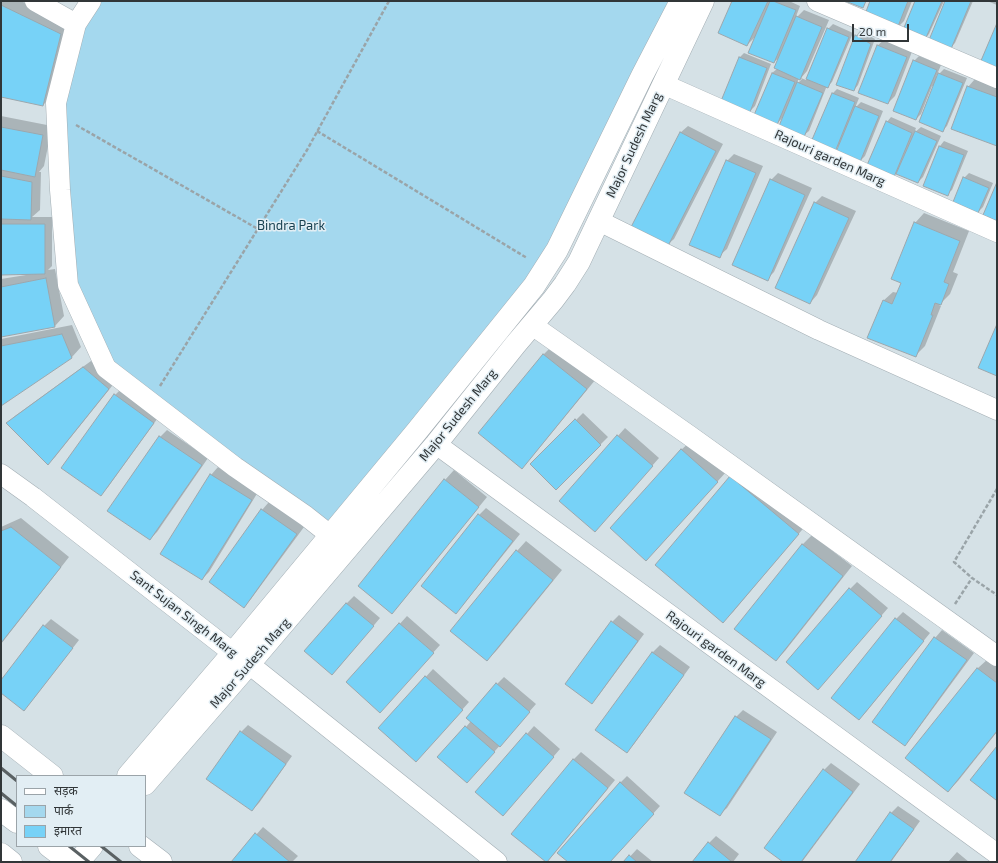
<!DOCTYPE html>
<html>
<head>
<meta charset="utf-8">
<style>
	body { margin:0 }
	#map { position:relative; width:998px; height:863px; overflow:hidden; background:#d5e1e6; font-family:"Exo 2","Noto Sans Devanagari",sans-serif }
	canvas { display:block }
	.frame { position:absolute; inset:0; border:2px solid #313638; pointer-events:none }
	.legend { position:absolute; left:16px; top:775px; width:130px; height:72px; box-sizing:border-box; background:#e2eef4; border:1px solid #9ba4a9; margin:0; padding:5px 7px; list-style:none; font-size:12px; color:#313638 }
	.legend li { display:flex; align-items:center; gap:8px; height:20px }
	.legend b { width:20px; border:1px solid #9ba4a9 }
	.scale { position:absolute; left:852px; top:24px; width:57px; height:18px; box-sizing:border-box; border:2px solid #313638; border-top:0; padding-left:5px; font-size:12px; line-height:14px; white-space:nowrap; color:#313638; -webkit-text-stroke:3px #e2eef4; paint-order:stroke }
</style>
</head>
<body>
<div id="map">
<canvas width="998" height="863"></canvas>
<div class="frame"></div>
<ul class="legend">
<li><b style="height:5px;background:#fff"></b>सड़क</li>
<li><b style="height:11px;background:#a4d8ee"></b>पार्क</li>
<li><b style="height:11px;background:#77d2f7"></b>इमारत</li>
</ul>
<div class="scale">20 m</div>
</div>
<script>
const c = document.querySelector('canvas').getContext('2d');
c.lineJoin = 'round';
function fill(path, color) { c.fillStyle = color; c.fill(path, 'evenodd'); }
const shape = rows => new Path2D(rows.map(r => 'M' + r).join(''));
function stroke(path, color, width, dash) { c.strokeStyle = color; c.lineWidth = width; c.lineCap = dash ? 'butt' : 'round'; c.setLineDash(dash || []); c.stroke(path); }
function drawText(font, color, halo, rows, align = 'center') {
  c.font = font + ' "Exo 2",sans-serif'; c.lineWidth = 3; c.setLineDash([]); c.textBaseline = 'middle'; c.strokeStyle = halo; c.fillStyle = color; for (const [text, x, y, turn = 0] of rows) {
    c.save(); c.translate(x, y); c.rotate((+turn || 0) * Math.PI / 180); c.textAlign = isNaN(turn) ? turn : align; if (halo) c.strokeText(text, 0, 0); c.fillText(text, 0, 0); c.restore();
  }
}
const green = shape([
	[91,1,681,1,545,269,330,535,106,368,68,285,57,114]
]);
const shadow = shape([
	[1,1,21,1,70,25,52,96,43,105,1,96],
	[734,1,789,1,800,6,795,19,804,10,829,20,807,71,801,78,806,80,828,29,833,24,853,33,832,82,826,88,809,131,804,135,783,117,777,124,772,73,777,69,780,57,774,62,757,35,747,45],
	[799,78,802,79,796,85],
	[871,1,912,1,904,21,897,28],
	[916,1,944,1,929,34,925,38],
	[946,1,973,1,955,43,951,47],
	[987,1,997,1,997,5],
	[860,31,875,39,858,85,854,90,856,36],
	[885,39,913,49,895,96,888,103,877,46],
	[744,53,771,64,755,106,750,111,739,58],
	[919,56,941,65,936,77,944,69,967,78,947,126,942,131,934,86,932,86,921,114,916,119,914,61],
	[975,79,997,88,997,145,968,87],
	[837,89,859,98,855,108,861,102,883,111,865,156,860,161,840,144,834,151,833,93],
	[1,116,52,126,44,166,39,172,41,172,40,210,32,217,52,217,52,266,48,270,55,269,64,316,55,326,1,336,1,279,26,275,26,274,1,274],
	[891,117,916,128,914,133,921,127,941,136,923,177,918,182,897,173,894,175,887,122],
	[688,126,723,144,674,239,666,246,680,133],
	[944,141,968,151,952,190,947,194,924,185,940,146],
	[734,154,763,166,727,249,719,256,727,161],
	[778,173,812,188,774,272,767,279,771,180],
	[969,173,993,183,983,207,978,212,964,178],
	[822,196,856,211,817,295,810,303,815,203],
	[924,213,969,231,953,272,958,274,950,294,939,305,941,306,925,346,915,356,883,301,893,292,898,293,902,283,915,223],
	[72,325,81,347,72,357,1,405,1,339],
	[553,345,596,379,531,458,521,468,479,433,544,354],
	[91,361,116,381,55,457,48,464,8,423,15,416],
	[122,388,160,415,108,487,100,494,115,395],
	[583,413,608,437,556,489,532,464],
	[625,428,659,458,602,523,560,501],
	[167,430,208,458,157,532,150,539,160,437],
	[691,441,726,472,656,550,681,450],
	[218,467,258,492,209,572,202,579,211,475],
	[740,467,807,524,733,612,723,621,656,565],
	[454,470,487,497,401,603,392,613,359,586,445,480],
	[269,502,304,527,251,599,244,607,210,582,262,510],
	[486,508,520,534,463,605,456,612,423,586,479,515],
	[21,518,69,557,1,644,1,527],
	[812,535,852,566,785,651,776,660,736,629,803,544],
	[526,541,562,570,497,650,487,660,452,631,517,551],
	[857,582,888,608,825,681,850,589],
	[354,596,380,618,339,667,332,674,306,651,347,603],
	[903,612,930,633,866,712,859,719,896,619],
	[619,615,644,634,599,695,592,702,612,622],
	[407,616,440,645,387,704,347,682],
	[51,619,79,640,31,702,24,710,1,692,1,682,44,626],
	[942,630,974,653,912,737,905,744,874,722,935,638],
	[660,645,690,667,634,744,627,751,597,729,653,652],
	[988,659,997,667,997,732,958,781,948,791,907,758,978,668],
	[433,669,469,702,423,754,379,728],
	[504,677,536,704,474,775,466,727,471,721,497,684],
	[743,710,777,732,727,808,719,815,736,717],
	[248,725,292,756,259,803,252,810,241,732],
	[534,726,560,749,510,807,476,792],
	[581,752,615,780,554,854,547,861,513,834,574,759],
	[831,763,860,784,802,862,785,862,824,770],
	[627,776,660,806,610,862,570,862,620,783],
	[898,806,920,821,891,862,856,862,891,813],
	[263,827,298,856,292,862,232,862],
	[716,836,739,854,733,862,693,862,709,843],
	[637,849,653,862,625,862],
	[957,852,969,862,948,862]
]);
const building = shape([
	[732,1,768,1,747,46,718,33,732,1],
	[770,1,773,1,796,10,774,63,748,53,770,1],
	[845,1,866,1,863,8,845,1],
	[870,1,908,1,897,29,864,17,870,1],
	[915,1,942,1,925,40,903,30,915,1],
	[945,1,971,1,951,49,929,40,945,1],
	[1,5,61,34,43,106,1,97,1,5],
	[796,16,822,27,800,80,774,68,796,16],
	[997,23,997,70,980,63,997,23],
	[827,28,849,37,828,88,806,79,827,28],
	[855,35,871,44,854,91,836,85,855,35],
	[877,45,907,57,888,104,858,93,877,45],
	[739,57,767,68,750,112,721,101,739,57],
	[913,60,937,70,916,120,893,111,913,60],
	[772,73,795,82,777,125,754,115,772,73],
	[938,73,963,83,943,132,919,122,938,73],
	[797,82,823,93,804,137,779,126,797,82],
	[967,86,997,97,997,146,951,129,967,86],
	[832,93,855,102,835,152,811,142,832,93],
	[855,106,879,116,860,162,836,152,855,106],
	[886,121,912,133,894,177,867,165,886,121],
	[1,127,43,135,35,177,1,170,1,127],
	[915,131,937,141,918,183,896,174,915,131],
	[680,132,716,151,667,248,630,229,680,132],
	[939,146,964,155,948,196,923,186,939,146],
	[726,160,756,173,720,258,689,245,726,160],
	[1,176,32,182,31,220,1,219,1,176],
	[963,177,989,188,978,213,953,202,963,177],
	[770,179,805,195,768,281,732,265,770,179],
	[997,182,997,221,983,215,997,182],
	[814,202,849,218,810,304,775,288,814,202],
	[914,222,960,241,944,282,949,284,941,305,935,303,931,315,933,315,916,357,867,338,883,300,892,304,901,283,891,279,914,222],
	[1,224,45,224,45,274,1,275,1,224],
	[46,278,55,327,1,337,1,287,46,278],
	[997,324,997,376,978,368,997,324],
	[62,334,72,358,1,406,1,346,62,334],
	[543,354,587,389,522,469,478,433,543,354],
	[83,367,109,389,48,465,6,423,83,367],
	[114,394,154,423,101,496,61,468,114,394],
	[575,419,601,445,556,490,530,464,575,419],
	[617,435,653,466,595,532,559,501,617,435],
	[159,436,202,465,150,540,107,511,159,436],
	[681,449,718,482,646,561,610,528,681,449],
	[210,474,252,500,202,580,160,554,210,474],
	[730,476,799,534,723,623,655,565,730,476],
	[444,479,479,507,392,614,358,586,444,479],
	[261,509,297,534,244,608,209,582,261,509],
	[478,514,513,541,456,614,421,586,478,514],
	[11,527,61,567,1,643,1,531,11,527],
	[802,544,843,576,776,661,734,629,802,544],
	[516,550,553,580,487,661,450,631,516,550],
	[849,588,882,616,818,690,786,662,849,588],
	[346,603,374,626,332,675,304,651,346,603],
	[895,618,924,641,859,720,831,698,895,618],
	[611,621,638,641,592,704,565,684,611,621],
	[399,623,434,653,380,713,346,682,399,623],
	[43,625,73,648,24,711,1,693,1,680,43,625],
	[934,637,967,660,905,746,872,722,934,637],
	[652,652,684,675,627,753,595,730,652,652],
	[977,668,997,683,997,731,948,792,905,758,977,668],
	[425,676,463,710,416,762,378,728,425,676],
	[496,683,530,712,500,747,466,718,496,683],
	[735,716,771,739,720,816,684,793,735,716],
	[465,726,495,752,467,783,437,757,465,726],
	[240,731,286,764,252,811,206,779,240,731],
	[526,733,554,757,503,816,475,792,526,733],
	[997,746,997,799,996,800,970,780,997,746],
	[573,759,608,788,547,862,546,862,511,834,573,759],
	[823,769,853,792,801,862,783,862,764,848,823,769],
	[620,782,654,814,610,862,568,862,557,853,620,782],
	[890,812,914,829,890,862,855,862,890,812],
	[255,833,290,862,231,862,255,833],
	[708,842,732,862,692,862,708,842],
	[629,855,637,862,623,862,629,855]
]);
const path = shape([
	[76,125,258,229],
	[317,131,527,258],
	[160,386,307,150,389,1],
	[997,489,954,562,972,578,997,595],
	[955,604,972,578]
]);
const street = shape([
	[35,1,76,24],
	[91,1,76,24,56,103,60,190,68,285,106,368,235,467,306,516,330,535],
	[817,1,997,78],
	[663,84,997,232],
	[599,221,819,330,997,410],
	[532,325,690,436,997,656],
	[436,444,997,854],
	[1,474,33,497,233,653,249,664,497,862]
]);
const secondary = shape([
	[1,736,52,776],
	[128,776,233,653,417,431,534,286,557,250,642,76,681,1],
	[145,784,249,664,436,444,515,345,553,300,565,284,579,262,703,1],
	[140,846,161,862],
	[78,862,92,846]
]);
const primary = shape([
	[1,810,17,822],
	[49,846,70,862],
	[1,854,11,862]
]);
const rail = shape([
	[1,768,17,781],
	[1,793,17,806],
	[69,846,89,862],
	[101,846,121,862]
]);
const streetNames = [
	["Major Sudesh Marg",634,145,-65],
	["Rajouri garden Marg",830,158,24],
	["Major Sudesh Marg",458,415,-51],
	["Sant Sujan Singh Marg",184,614,38],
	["Rajouri garden Marg",716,649,36],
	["Major Sudesh Marg",250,663,-49]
];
const parkNames = [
	["Bindra Park",291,226]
];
fill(green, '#a4d8ee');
fill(shadow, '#0003');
fill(building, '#77d2f7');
stroke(building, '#9ca7ad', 1);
stroke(street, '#a3aeb4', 21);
stroke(secondary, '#a3aeb4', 23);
stroke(primary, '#a3aeb4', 23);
stroke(path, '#9aa4a8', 2.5, [4, 2]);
stroke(street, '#fff', 20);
stroke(secondary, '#fff', 22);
stroke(primary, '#fff', 22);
stroke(rail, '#5a6163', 3);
drawText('13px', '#313638', '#e2eef4', streetNames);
drawText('13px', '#184151', '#e2eef4', parkNames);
</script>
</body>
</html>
